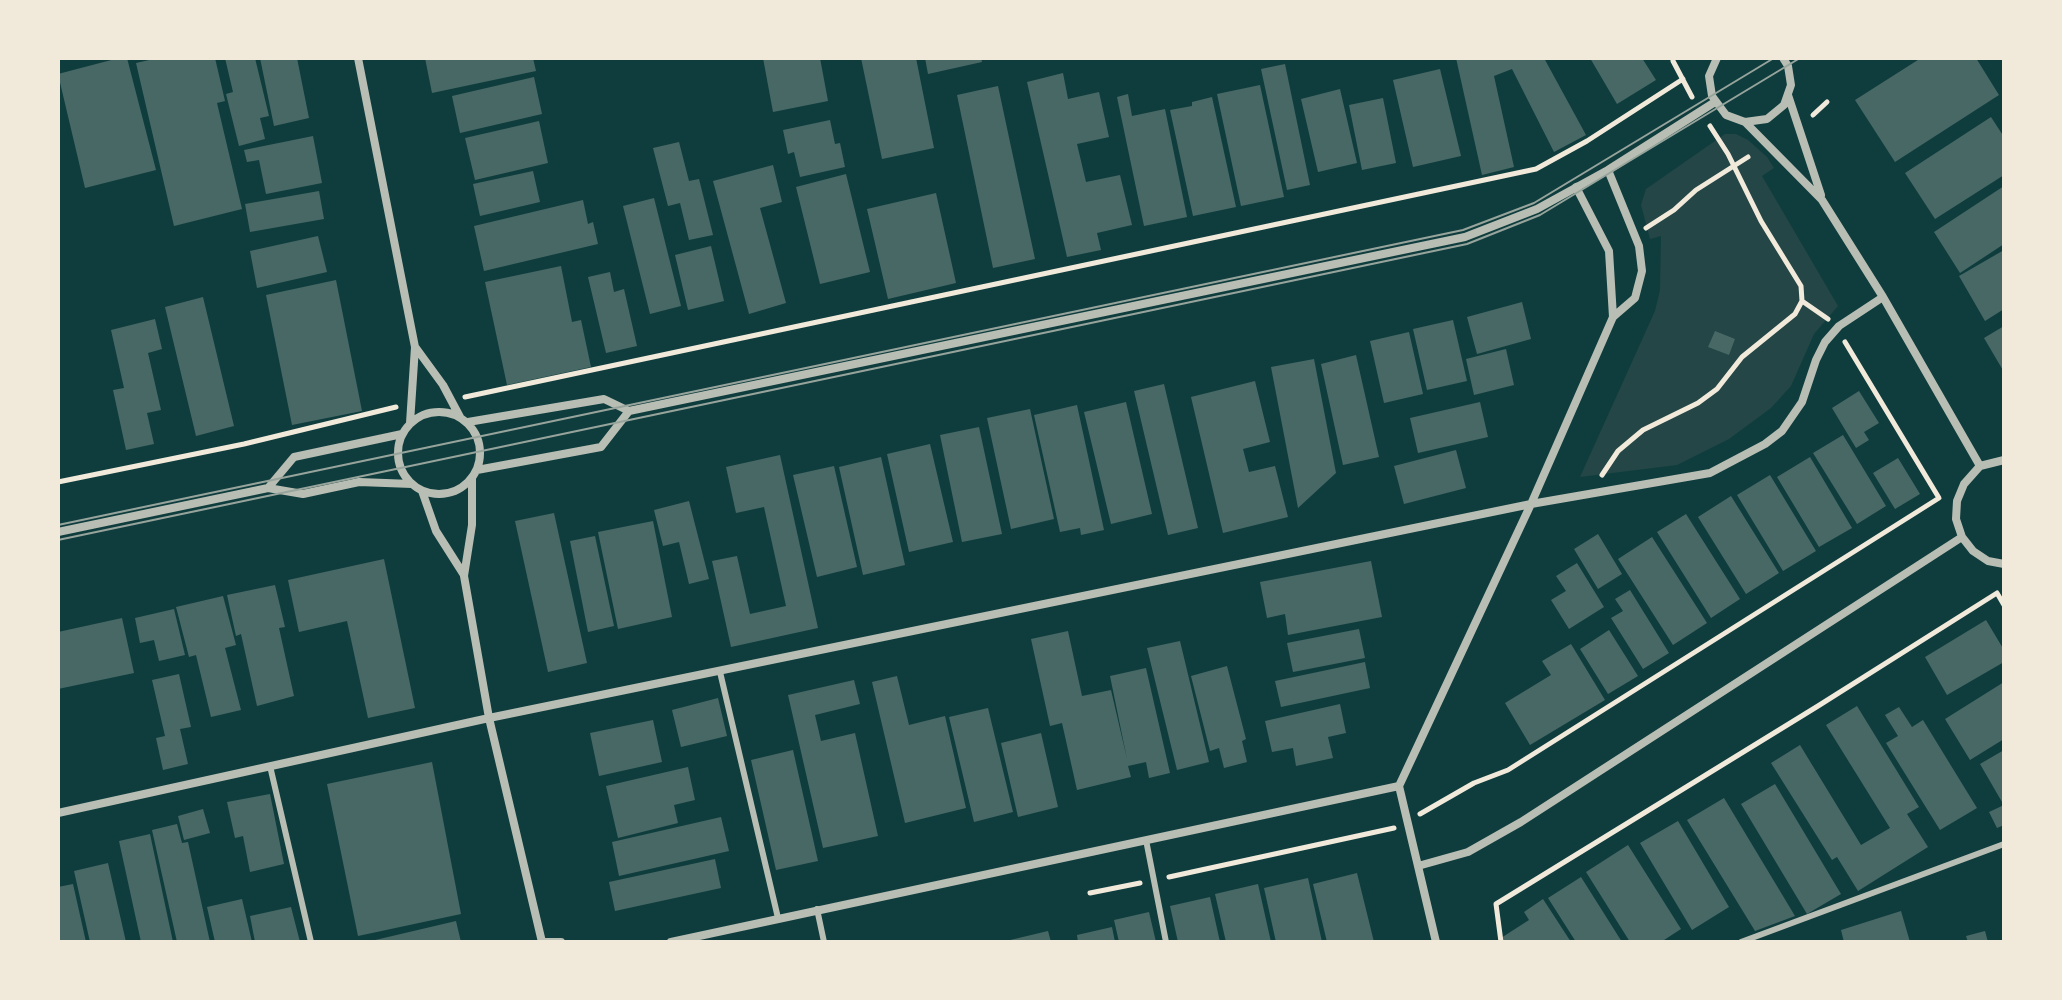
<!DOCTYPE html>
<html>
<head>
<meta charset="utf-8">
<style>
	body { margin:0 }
	#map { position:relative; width:2062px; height:1000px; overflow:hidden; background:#0f3d3e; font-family:"Roboto Condensed",sans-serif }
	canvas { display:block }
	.frame { position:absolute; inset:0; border:60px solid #f1e9da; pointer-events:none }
</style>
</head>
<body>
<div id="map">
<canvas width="2062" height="1000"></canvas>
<div class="frame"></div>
</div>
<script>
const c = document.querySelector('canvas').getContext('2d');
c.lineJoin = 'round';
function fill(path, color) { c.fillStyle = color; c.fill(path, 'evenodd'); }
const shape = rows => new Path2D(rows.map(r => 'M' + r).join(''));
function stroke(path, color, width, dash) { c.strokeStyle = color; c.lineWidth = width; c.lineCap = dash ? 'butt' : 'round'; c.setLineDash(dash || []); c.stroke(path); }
const green = shape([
	[1725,134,1736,134,1748,140,1767,157,1774,168,1762,176,1838,306,1814,334,1791,386,1771,408,1729,439,1677,465,1580,477,1655,311,1660,290,1661,236,1650,239,1641,205,1646,189]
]);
const building = shape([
	[119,58,127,58,156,170,85,188,58,74],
	[158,58,215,58,225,101,217,103,242,209,174,226,136,63],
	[225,58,255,58,269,116,260,118,265,139,239,146,226,94,233,92],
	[260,58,297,58,309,118,274,126],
	[425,58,533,58,536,71,432,93],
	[763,58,820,58,828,101,773,112],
	[861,58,916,58,934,148,882,159],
	[925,58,981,58,982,62,928,74],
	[1456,58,1544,58,1586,135,1554,152,1512,69,1494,76,1514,167,1482,175],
	[1590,58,1642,58,1656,80,1617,104],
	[1921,58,1976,58,1999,95,1895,162,1855,100],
	[1285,64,1310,185,1287,190,1261,69],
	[1440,69,1461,156,1413,167,1393,80],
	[1063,73,1068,99,1099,92,1109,137,1077,144,1086,182,1120,175,1132,225,1097,233,1101,250,1067,257,1027,82],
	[534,77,542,114,460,133,452,96],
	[1260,85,1284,197,1241,206,1217,94],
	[998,86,1035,259,993,268,957,95],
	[1340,89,1357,163,1318,172,1301,99],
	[1128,94,1132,116,1165,109,1187,217,1144,226,1117,97],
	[1212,97,1236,207,1193,216,1170,110,1192,106,1192,102],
	[1383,98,1396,163,1362,170,1349,105],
	[1991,117,2004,137,2004,175,1935,219,1905,173],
	[830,120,835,144,840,143,845,167,800,177,794,152,788,154,783,130],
	[539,121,548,163,475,180,465,138],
	[313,136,322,183,266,194,259,160,247,162,244,150],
	[679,142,689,181,699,179,713,235,689,240,680,203,668,206,653,148],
	[773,165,782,202,760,208,786,303,749,314,713,181],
	[533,171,540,202,480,216,473,184],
	[846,174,870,272,820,284,796,187],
	[2004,186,2004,244,1960,273,1934,232],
	[319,191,324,219,250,232,245,204],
	[936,193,956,283,888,299,867,209],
	[654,198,681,306,650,314,623,206],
	[583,200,588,224,593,222,598,244,484,271,474,226],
	[318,236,327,272,257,288,250,251],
	[711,246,724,301,688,310,675,255],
	[2004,250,2004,309,1985,321,1959,276],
	[561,266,572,322,581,320,591,367,507,385,485,282],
	[610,272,614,292,624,289,637,346,606,353,588,277],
	[336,280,362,411,292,425,266,295],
	[203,297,234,426,196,436,165,307],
	[1522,302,1531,339,1477,354,1467,317],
	[155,319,162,349,148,353,161,410,147,413,154,444,126,450,113,390,124,388,111,330],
	[1453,320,1467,381,1427,390,1413,329],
	[2004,326,2004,372,1984,338],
	[1715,331,1735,339,1729,355,1708,347],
	[1409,332,1423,394,1384,403,1370,341],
	[1506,349,1514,385,1474,395,1466,359],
	[1356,355,1379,457,1343,465,1321,364],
	[1314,359,1336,473,1298,508,1271,367],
	[1255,381,1270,442,1243,449,1249,472,1275,466,1288,517,1223,533,1191,397],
	[1164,384,1198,528,1168,535,1134,391],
	[1859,391,1879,423,1864,432,1869,440,1856,448,1832,408],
	[1126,402,1152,514,1111,524,1084,412],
	[1480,402,1488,437,1418,453,1410,418],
	[1077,405,1104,530,1081,535,1080,528,1060,532,1034,415],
	[1030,409,1054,519,1011,529,987,418],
	[979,427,1002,534,962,542,940,435],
	[1843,435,1886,506,1857,524,1813,453],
	[930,444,953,542,909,552,887,454],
	[1456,450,1466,488,1404,504,1394,466],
	[780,455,818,628,731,647,712,561,737,556,750,614,786,606,764,507,736,513,726,467],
	[881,457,905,565,863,575,839,467],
	[1810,457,1852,528,1819,547,1777,477],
	[1898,458,1920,494,1895,509,1873,473],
	[834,466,857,567,817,577,793,475],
	[1770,475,1816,551,1783,571,1737,495],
	[1731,496,1779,573,1746,594,1698,517],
	[689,501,709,579,689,584,679,542,663,546,654,510],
	[554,513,587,663,548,672,515,521],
	[1686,514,1740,599,1711,618,1657,532],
	[653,521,672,617,618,629,598,532],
	[1598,534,1622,574,1598,589,1574,549],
	[595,536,614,626,588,632,570,541],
	[1652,537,1707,623,1673,645,1618,559],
	[384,559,415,708,368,718,347,621,299,632,288,580],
	[1371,561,1382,617,1288,635,1285,614,1267,618,1260,582],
	[1577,563,1604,607,1569,629,1551,600,1566,591,1556,576],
	[275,585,285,627,279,628,294,696,257,706,241,634,236,636,227,595],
	[1630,590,1669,653,1643,669,1611,618,1623,611,1615,599],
	[223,596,236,645,225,648,241,710,211,717,196,655,189,657,176,607],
	[174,609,185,655,159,661,154,640,140,643,135,618],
	[122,618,134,673,58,689,58,632],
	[1986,620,2004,650,2004,662,1947,695,1925,657],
	[1359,629,1365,658,1293,672,1287,643],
	[1609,630,1638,676,1608,694,1580,649],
	[1068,631,1082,696,1111,690,1127,759,1110,676,1146,668,1170,773,1149,778,1146,762,1128,766,1131,777,1077,790,1062,723,1050,726,1031,639],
	[1180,641,1209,762,1177,770,1147,648],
	[1571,644,1605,700,1530,745,1505,703,1551,675,1542,661],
	[1365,662,1370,688,1281,707,1275,681],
	[1227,666,1246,739,1242,741,1247,762,1224,768,1219,748,1210,751,1191,676],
	[179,674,191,727,180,729,188,764,163,770,156,738,165,736,152,680],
	[897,676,909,725,945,716,966,808,905,823,872,682],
	[854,680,860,704,815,715,821,741,855,733,878,836,823,848,788,695],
	[2004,682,2004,739,1970,760,1945,719],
	[718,698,727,736,681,747,672,710],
	[1340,704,1346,733,1328,737,1333,758,1296,766,1293,748,1272,752,1265,721],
	[1857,706,1919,807,1907,814,1928,847,1858,891,1837,857,1832,860,1771,763,1800,745,1861,845,1890,828,1826,725],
	[1899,707,1912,727,1923,720,1977,808,1940,830,1886,743,1898,736,1885,715],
	[988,708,1013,812,974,822,949,717],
	[653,720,662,762,599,776,590,733],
	[1041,733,1058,807,1018,817,1001,743],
	[793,750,818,861,776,870,751,760],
	[2004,750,2004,800,2002,802,1980,764],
	[432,762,461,914,358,936,327,784],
	[688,767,695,800,674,805,678,823,618,838,606,786],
	[1775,784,1841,894,1807,914,1741,804],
	[270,794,284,864,250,872,243,836,235,838,227,802],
	[1724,798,1795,916,1755,931,1687,820],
	[2004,805,2004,825,1997,828,1989,812],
	[203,809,210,833,184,840,178,816],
	[721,817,729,851,619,876,612,842],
	[1678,821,1729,907,1692,930,1640,843],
	[177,824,182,843,188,842,210,942,177,942,152,830],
	[150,834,173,942,141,942,119,841],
	[1628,845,1681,929,1661,942,1630,942,1586,872],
	[715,859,721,888,615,911,609,882],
	[108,863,126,942,90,942,74,871],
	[1357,873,1374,942,1327,942,1313,884],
	[1581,877,1622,942,1576,942,1548,898],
	[1308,878,1322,942,1276,942,1264,888],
	[73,884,86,942,58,942,58,887],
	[1258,884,1271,942,1226,942,1215,894],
	[1210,897,1220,942,1178,942,1170,906],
	[242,899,252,942,215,942,207,907],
	[1543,899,1571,942,1504,942,1501,938,1529,920,1524,912],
	[291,907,300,942,255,942,250,916],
	[1901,911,1910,942,1844,942,1841,930],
	[1149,912,1156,942,1119,942,1114,920],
	[456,921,461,942,371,942,371,941],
	[1112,927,1115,942,1078,942,1077,935],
	[1048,931,1051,942,1007,942,1006,941],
	[1985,931,1988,942,1968,942,1966,936]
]);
const path = shape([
	[1673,61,1692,97],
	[1813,115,1827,102],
	[1646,228,1674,210,1696,190,1748,157],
	[1802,301,1828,319],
	[465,397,1536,169,1587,141,1683,79],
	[1602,475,1618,451,1643,430,1698,403,1717,389,1742,357,1795,314,1802,301,1801,286,1761,221,1728,154,1710,126],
	[58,482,244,444,396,407],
	[1420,814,1474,783,1508,770,1939,498,1845,342],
	[1169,877,1394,828],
	[1090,893,1140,883],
	[1501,942,1496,904,1818,706,1997,593,2004,605]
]);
const service = shape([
	[720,672,778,918],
	[270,766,311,942],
	[1146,840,1166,942],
	[817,909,824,942],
	[1741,942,2004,844]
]);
const minor = shape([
	[358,58,415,347,410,423],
	[1717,58,1709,76,1712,96,1726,115,1745,122,1767,119,1784,105,1791,85,1788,66,1783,58],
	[1788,95,1821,195],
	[1745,122,1822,200,1883,297,1980,466],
	[1576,187,1609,251,1613,317],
	[416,348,443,385,460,417],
	'398 453a41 41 0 1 1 82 0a41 41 0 1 1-82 0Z',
	[468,422,604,399,629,411,1465,237,1537,209,1608,170,1715,102],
	[2004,460,1980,466,1964,484,1957,501,1956,519,1962,537,1973,551,1988,561,2004,564],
	[477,470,601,447,629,411],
	[472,479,472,525,464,576,489,718,542,942],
	[268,488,294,457,402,434],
	[422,491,436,531,464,575],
	[58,532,268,488,303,494,359,482,412,484],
	[58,813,489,718,1531,504,1710,473,1765,444,1782,431,1802,402,1816,360,1825,342,1839,326,1883,297],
	[1418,866,1468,852,1521,822,1962,537],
	[542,942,561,942],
	[671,942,1399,786],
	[1436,942,1399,786,1531,504,1613,317,1635,298,1642,271,1639,246,1608,170]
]);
const tram = shape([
	[58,525,1463,230,1534,203,1774,58],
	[58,540,1467,244,1540,215,1800,58]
]);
fill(green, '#244646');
fill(building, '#486865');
stroke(path, '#f1e9da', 5);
stroke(service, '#b8beb3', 6);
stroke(minor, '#b8beb3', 8);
stroke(tram, '#97a49c', 2);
</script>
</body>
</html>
